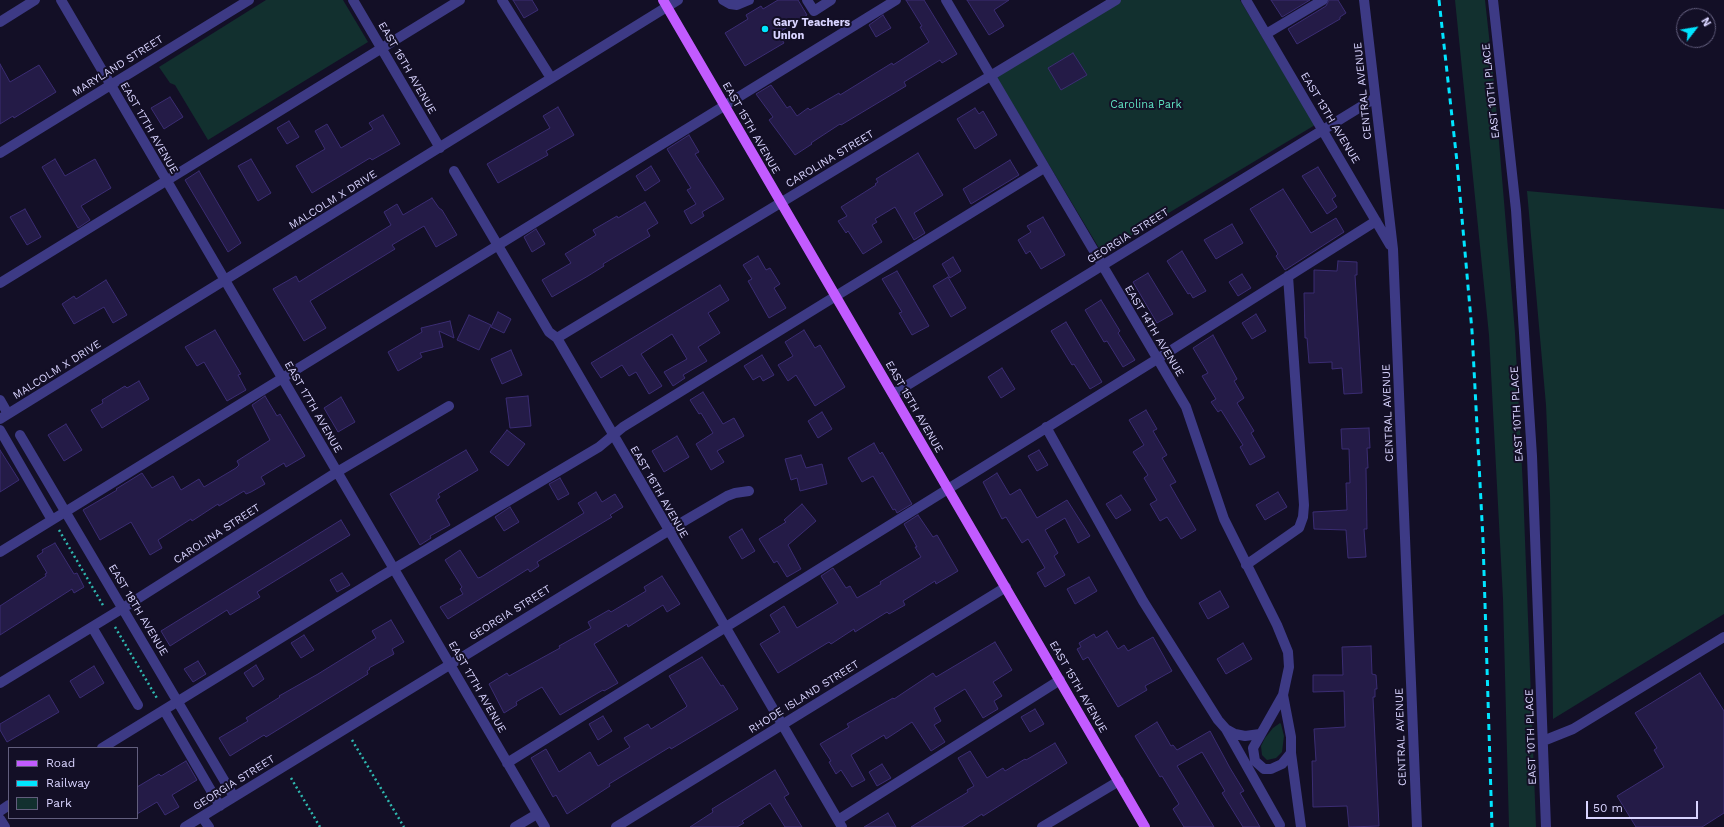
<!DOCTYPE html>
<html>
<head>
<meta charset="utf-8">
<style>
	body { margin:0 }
	#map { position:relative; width:1724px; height:827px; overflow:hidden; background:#130f26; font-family:"Work Sans",sans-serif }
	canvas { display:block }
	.legend { position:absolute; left:8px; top:747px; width:130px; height:72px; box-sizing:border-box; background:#130f26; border:1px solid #625e7d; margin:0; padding:5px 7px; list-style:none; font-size:12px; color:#d9d4ff }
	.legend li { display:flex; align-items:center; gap:8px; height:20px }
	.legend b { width:20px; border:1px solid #625e7d }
	.north { position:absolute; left:1676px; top:8px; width:40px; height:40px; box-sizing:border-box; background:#130f26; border:1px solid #625e7d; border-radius:50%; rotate:59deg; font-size:11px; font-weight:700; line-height:16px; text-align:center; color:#d9d4ff }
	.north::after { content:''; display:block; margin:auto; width:14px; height:18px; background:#00e5ff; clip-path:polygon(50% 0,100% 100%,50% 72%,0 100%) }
	.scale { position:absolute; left:1586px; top:801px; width:112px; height:18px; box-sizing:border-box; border:2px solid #d9d4ff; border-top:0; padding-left:5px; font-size:12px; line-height:14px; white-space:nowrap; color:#d9d4ff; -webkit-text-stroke:3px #130f26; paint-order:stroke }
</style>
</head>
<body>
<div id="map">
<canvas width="1724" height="827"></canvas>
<ul class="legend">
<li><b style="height:5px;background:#c25bff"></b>Road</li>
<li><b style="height:5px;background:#00e5ff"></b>Railway</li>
<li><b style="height:11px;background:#12302f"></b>Park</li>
</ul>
<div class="north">N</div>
<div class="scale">50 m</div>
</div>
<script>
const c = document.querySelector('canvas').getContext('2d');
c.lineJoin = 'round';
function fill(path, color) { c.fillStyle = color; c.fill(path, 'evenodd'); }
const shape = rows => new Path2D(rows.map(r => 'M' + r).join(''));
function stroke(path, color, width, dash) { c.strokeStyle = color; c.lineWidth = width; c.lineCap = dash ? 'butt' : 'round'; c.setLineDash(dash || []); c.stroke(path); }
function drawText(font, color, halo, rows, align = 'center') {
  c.font = font + ' "Work Sans",sans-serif'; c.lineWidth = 4; c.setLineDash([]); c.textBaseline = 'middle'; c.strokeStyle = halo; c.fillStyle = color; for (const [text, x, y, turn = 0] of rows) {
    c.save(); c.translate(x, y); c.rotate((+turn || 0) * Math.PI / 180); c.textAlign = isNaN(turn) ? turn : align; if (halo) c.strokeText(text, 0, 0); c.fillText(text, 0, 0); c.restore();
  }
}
const green = shape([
	[266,0,343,0,368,42,208,140,175,85,170,83,159,67],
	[1120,0,1240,0,1315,125,1102,253,995,75],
	[1455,0,1485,0,1494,82,1515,333,1523,488,1536,827,1509,827,1503,599,1489,335],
	[1527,191,1724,209,1724,614,1553,719,1550,496,1546,405],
	[1280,723,1281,724,1284,736,1282,752,1276,758,1267,760,1262,755,1261,746,1265,738,1273,728]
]);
const building = shape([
	[513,0,532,0,538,10,524,18,513,0],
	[778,0,798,0,807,15,778,33,784,43,745,66,725,33,748,19,746,15,761,6,763,9,778,0],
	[906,0,924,0,957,54,942,63,940,60,904,82,906,86,841,125,840,124,811,143,812,144,795,155,769,120,773,117,756,94,771,85,787,108,790,106,797,116,808,108,810,110,839,93,840,95,892,63,893,65,929,42,920,27,922,26,906,0],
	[967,0,1009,0,994,10,1004,26,989,35,967,0],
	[1271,0,1310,0,1282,17,1271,0],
	[1329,0,1338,0,1346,13,1340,17,1340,19,1297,44,1288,29,1326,6,1329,0],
	[883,15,891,28,876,37,869,25,883,15],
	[1073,53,1087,75,1061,90,1048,68,1073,53],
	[0,64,10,82,39,65,56,92,14,118,13,116,0,124,0,64],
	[170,97,183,117,164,129,151,108,170,97],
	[558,107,574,135,546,151,548,155,498,183,487,164,550,128,543,116,558,107],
	[975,108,979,114,983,111,997,135,975,149,957,119,975,108],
	[383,115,400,144,372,160,370,158,312,193,296,166,325,149,315,131,327,124,341,148,373,129,369,123,383,115],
	[289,121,299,137,287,144,277,128,289,121],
	[689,135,699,152,695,154,724,199,702,212,704,216,691,224,684,211,696,204,687,190,691,188,667,149,689,135],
	[918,153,943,195,914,213,925,233,914,240,895,207,875,219,877,222,872,225,882,242,863,254,848,231,846,233,838,221,847,216,841,207,876,185,875,184,878,182,876,179,918,153],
	[55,159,65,176,95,159,111,188,81,206,90,220,78,228,42,167,55,159],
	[251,159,271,193,258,201,238,166,251,159],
	[1010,160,1019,175,971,204,963,189,1010,160],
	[651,166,660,181,645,191,636,176,651,166],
	[1318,167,1336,196,1332,199,1337,207,1327,214,1302,176,1318,167],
	[199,171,241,243,228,252,185,180,199,171],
	[1283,189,1311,233,1336,218,1344,232,1285,270,1276,256,1278,254,1250,209,1283,189],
	[432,198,439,208,442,210,457,235,436,247,424,226,392,245,395,249,310,301,326,328,304,341,273,289,296,276,299,282,391,225,384,212,397,204,403,215,432,198],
	[645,202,658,223,647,230,650,236,603,264,604,266,588,276,552,297,542,280,571,263,565,254,596,235,593,230,617,216,618,218,645,202],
	[25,209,41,237,27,245,10,217,25,209],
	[1043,217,1065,255,1041,269,1030,251,1026,254,1018,240,1031,232,1027,226,1043,217],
	[1232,224,1243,243,1216,259,1204,240,1232,224],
	[536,229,545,244,532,252,524,237,536,229],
	[1182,251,1206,291,1193,298,1190,293,1188,294,1167,261,1182,251],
	[758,256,766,270,770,268,780,284,774,288,786,308,769,318,748,281,752,279,743,265,758,256],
	[953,257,961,271,950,278,942,264,953,257],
	[1338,261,1357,262,1357,275,1355,275,1362,393,1344,394,1342,368,1332,369,1332,362,1309,363,1307,338,1305,338,1304,293,1314,293,1314,270,1337,271,1338,261],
	[897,271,929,326,912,335,899,313,902,312,882,279,897,271],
	[1148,273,1173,314,1157,323,1133,282,1148,273],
	[1242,274,1251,288,1238,296,1229,282,1242,274],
	[948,277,966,308,951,317,933,286,948,277],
	[106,280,127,315,113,323,104,307,74,324,62,304,74,296,76,299,106,280],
	[720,285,729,300,708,313,720,333,698,347,707,361,683,375,685,378,673,386,664,372,687,359,672,334,641,354,662,386,649,394,636,372,629,376,622,365,601,378,591,363,720,285],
	[1101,300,1120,331,1118,333,1135,360,1123,367,1107,341,1104,342,1085,310,1101,300],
	[498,312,511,319,504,333,491,327,498,312],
	[1256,314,1266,331,1252,339,1242,323,1256,314],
	[469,315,491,325,479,350,457,340,469,315],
	[450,321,454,338,439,331,443,347,420,353,422,357,398,371,388,352,422,332,421,328,450,321],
	[1066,322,1102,382,1090,389,1074,364,1072,365,1051,331,1066,322],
	[215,330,241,374,238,375,246,390,227,401,204,362,197,366,185,347,215,330],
	[804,330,815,348,820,345,845,387,815,406,796,375,788,381,778,365,793,356,785,342,804,330],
	[1213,335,1237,379,1234,381,1244,398,1237,403,1254,431,1251,433,1265,457,1250,465,1240,447,1243,445,1221,410,1218,412,1211,402,1216,399,1202,376,1208,373,1193,348,1213,335],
	[511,350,522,375,502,384,491,359,511,350],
	[762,355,774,375,763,381,760,376,753,380,744,366,762,355],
	[1002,368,1015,389,1001,398,988,377,1002,368],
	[139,381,149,399,102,428,91,410,103,403,102,400,125,386,127,388,139,381],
	[703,392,723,424,734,418,744,436,717,451,724,462,711,470,696,444,713,433,701,413,699,414,690,400,703,392],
	[265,396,277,416,280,414,305,456,286,467,284,463,261,477,265,484,251,492,246,494,244,491,219,506,218,504,192,521,191,519,158,540,162,548,150,555,131,522,100,540,83,510,117,490,116,489,142,473,152,488,173,476,181,490,199,479,204,487,236,468,239,465,237,461,270,440,252,405,265,396],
	[528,396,531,426,510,428,506,398,528,396],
	[341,397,355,422,338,432,324,408,341,397],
	[1146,410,1157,429,1153,431,1167,455,1162,458,1176,482,1170,485,1196,530,1181,539,1167,517,1160,521,1150,504,1157,500,1144,478,1148,475,1133,452,1144,445,1129,420,1146,410],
	[822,412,832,429,818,438,808,421,822,412],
	[66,424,82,450,64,461,48,435,66,424],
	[1369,428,1370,448,1367,448,1368,468,1366,468,1367,529,1364,529,1366,557,1348,558,1346,530,1314,529,1313,512,1347,510,1346,483,1350,483,1349,449,1342,449,1341,429,1369,428],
	[507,430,525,444,508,466,490,452,507,430],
	[677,436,689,457,664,472,652,451,677,436],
	[874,443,880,454,882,452,912,504,897,513,895,509,893,510,873,476,862,482,848,458,874,443],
	[0,450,19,480,0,492,0,450],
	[466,450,478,470,438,494,440,497,436,500,450,525,430,536,431,538,420,545,390,494,466,450],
	[1039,450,1048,465,1037,471,1028,456,1039,450],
	[801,455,806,468,822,464,827,484,800,491,797,478,791,480,785,459,801,455],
	[997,473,1010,495,1020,489,1037,518,1067,500,1090,536,1078,543,1065,518,1045,530,1058,553,1054,556,1065,575,1045,587,1037,573,1045,568,1028,539,1022,543,1006,517,1002,519,983,482,997,473],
	[560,478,569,494,558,500,549,484,560,478],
	[596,492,602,502,615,494,623,507,610,515,612,517,537,562,539,566,530,572,528,569,448,619,440,607,463,594,460,589,462,587,445,560,460,550,478,578,481,577,584,513,578,503,596,492],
	[1278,492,1287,507,1265,520,1256,505,1278,492],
	[1121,495,1131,510,1116,519,1106,504,1121,495],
	[802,504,816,521,788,545,801,569,787,577,777,561,774,563,759,539,786,522,784,520,802,504],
	[510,507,519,522,504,531,495,517,510,507],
	[918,515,933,537,937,535,958,571,936,584,935,581,903,601,905,605,889,614,887,612,855,632,854,629,831,644,829,642,778,673,760,644,780,632,770,615,784,606,797,628,838,603,821,576,833,568,846,588,850,586,857,598,881,584,880,582,921,557,915,547,917,547,904,524,918,515],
	[341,520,350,535,257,592,260,597,230,615,227,610,170,646,161,631,341,520],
	[742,529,755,551,742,559,729,537,742,529],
	[55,543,74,574,77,573,84,587,74,593,72,589,0,635,0,606,46,576,45,574,47,573,37,556,43,552,42,550,55,543],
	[342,573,350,585,337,592,330,580,342,573],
	[662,576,680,604,667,612,663,605,628,627,627,624,594,644,618,683,604,691,603,690,560,715,542,687,516,702,517,705,504,713,489,684,507,673,509,676,560,648,559,646,591,628,588,622,609,610,611,612,646,591,644,587,662,576],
	[1089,577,1097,591,1075,604,1067,589,1089,577],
	[1220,591,1229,607,1208,619,1199,603,1220,591],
	[391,620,404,642,392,649,394,654,369,668,370,669,367,671,368,674,352,684,266,737,264,735,230,756,219,738,248,721,246,718,280,697,279,696,318,674,376,638,372,631,391,620],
	[1107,631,1118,649,1124,645,1128,651,1153,637,1172,671,1145,686,1147,690,1118,707,1088,657,1083,660,1077,649,1081,647,1079,643,1094,634,1096,638,1107,631],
	[304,635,314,650,301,658,291,643,304,635],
	[995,642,1012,670,993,682,1002,696,994,701,998,709,983,718,965,689,934,708,941,721,934,725,945,742,931,751,912,722,886,739,884,735,851,755,865,780,852,787,841,770,836,774,829,762,831,761,820,744,849,727,847,724,893,698,894,699,933,673,936,677,995,642],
	[1243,643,1252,659,1226,674,1217,659,1243,643],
	[1371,646,1372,674,1376,675,1377,689,1375,689,1375,697,1373,697,1379,826,1349,827,1347,806,1313,807,1312,761,1316,761,1314,729,1345,727,1344,691,1313,692,1313,675,1343,675,1342,647,1371,646],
	[702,657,721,686,723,685,738,709,671,749,670,747,609,784,610,786,567,814,556,795,553,797,531,758,546,749,559,772,590,752,598,766,630,747,624,738,648,724,651,729,685,708,687,706,669,676,702,657],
	[198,661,206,674,193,682,184,669,198,661],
	[256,665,264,679,253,687,244,673,256,665],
	[94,666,104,683,80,698,70,681,94,666],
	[1700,673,1724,711,1724,813,1702,827,1636,827,1617,796,1664,767,1654,750,1657,748,1635,713,1700,673],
	[49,695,59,712,7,742,0,730,0,724,49,695],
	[1035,709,1044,724,1030,732,1021,717,1035,709],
	[603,716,612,731,598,740,589,724,603,716],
	[1157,722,1171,746,1173,745,1177,750,1210,731,1230,768,1244,791,1240,793,1260,827,1243,827,1222,793,1225,791,1202,752,1177,766,1214,827,1184,827,1173,809,1179,804,1162,776,1160,777,1135,736,1157,722],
	[1055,743,1067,763,983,816,982,814,962,827,911,827,968,792,967,790,974,786,958,758,970,751,987,778,1003,768,1005,771,1025,759,1026,760,1055,743],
	[186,761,197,780,172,795,179,807,165,815,157,802,137,814,137,787,159,774,161,776,186,761],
	[882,764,891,778,877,786,869,772,882,764],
	[775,770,789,794,784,797,802,827,785,827,770,803,742,821,744,823,737,827,690,827,713,812,712,809,775,770],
	[888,813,896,827,864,827,888,813]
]);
const path = shape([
	[59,530,104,607],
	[115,627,158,700],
	[352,740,404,827],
	[291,778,320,827]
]);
const minor = shape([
	[61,0,545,827],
	[353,0,440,148],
	[502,0,551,78],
	[723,0,730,4,737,5,749,0],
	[807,0,814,11,831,0],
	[946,0,1186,407,1224,519,1277,625,1288,652,1289,667,1283,695,1253,748,1255,761,1264,769,1271,769,1282,764,1291,753,1291,737,1283,695],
	[1246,0,1390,245],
	[1364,0,1393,249,1417,827],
	[1493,0,1516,210,1532,456,1546,827],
	[0,22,35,0],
	[1266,34,1323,0],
	[0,153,249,0],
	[454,171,549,332,557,338,842,827],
	[0,283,460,0],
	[557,338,1116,0],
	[893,394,1375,98],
	[0,400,8,414],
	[0,419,678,0],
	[1046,427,1143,601,1218,720,1226,729,1235,734,1245,736,1260,734],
	[0,430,52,520],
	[20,435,234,797],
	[0,552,896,0],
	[1246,565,1299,528,1303,517,1304,505,1288,276],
	[92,627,138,705],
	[0,683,123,608,337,472,449,406],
	[164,710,220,806],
	[1226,729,1280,825],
	[1543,741,1573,729,1724,637],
	[102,748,380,577,599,447,623,427,1044,168],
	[1291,753,1301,827],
	[507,763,1170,351,1376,221],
	[0,811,9,805],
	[202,817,209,827],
	[0,819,5,827],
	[838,820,1060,680],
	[185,827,686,520,727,496,735,493,749,491],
	[515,827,537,814],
	[616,827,1006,587],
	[1042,827,1119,781]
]);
const major = shape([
	[663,0,1145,827]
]);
const rail = shape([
	[1439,0,1457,162,1472,331,1483,540,1492,827]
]);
const markers = [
	[765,29,4,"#00e5ff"]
];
const poiNames = [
	["Gary Teachers",773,23],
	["Union",773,36]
];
const streetNames = [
	["MARYLAND STREET",118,66,-32],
	["EAST 16TH AVENUE",407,68,60],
	["CENTRAL AVENUE",1363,91,-96],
	["EAST 10TH PLACE",1491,91,-96],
	["EAST 13TH AVENUE",1330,118,59],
	["EAST 17TH AVENUE",149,128,60],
	["EAST 15TH AVENUE",751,128,60],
	["CAROLINA STREET",830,159,-31],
	["MALCOLM X DRIVE",333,200,-32],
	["GEORGIA STREET",1128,236,-32],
	["EAST 14TH AVENUE",1154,331,59],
	["MALCOLM X DRIVE",57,370,-32],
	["EAST 17TH AVENUE",313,407,60],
	["EAST 15TH AVENUE",914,407,60],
	["CENTRAL AVENUE",1388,413,-92],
	["EAST 10TH PLACE",1517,414,-93],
	["EAST 16TH AVENUE",659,492,60],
	["CAROLINA STREET",217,534,-33],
	["EAST 18TH AVENUE",138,610,59],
	["GEORGIA STREET",510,613,-32],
	["EAST 17TH AVENUE",477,687,60],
	["EAST 15TH AVENUE",1078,687,60],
	["RHODE ISLAND STREET",804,697,-32],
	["CENTRAL AVENUE",1401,737,-92],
	["EAST 10TH PLACE",1531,737,-92],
	["GEORGIA STREET",234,783,-32]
];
const parkNames = [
	["Carolina Park",1146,105]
];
fill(green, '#12302f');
fill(building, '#241b47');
stroke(building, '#3b2d73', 1);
stroke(path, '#2fb8b0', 2.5, [2, 3]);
stroke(minor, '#3d3a85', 10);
stroke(major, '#c25bff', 10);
stroke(rail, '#00e5ff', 3, [6, 5]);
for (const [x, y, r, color] of markers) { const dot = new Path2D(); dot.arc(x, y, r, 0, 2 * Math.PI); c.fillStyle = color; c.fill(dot); stroke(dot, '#130f26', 1.5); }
drawText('bold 11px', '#d9d4ff', '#130f26', poiNames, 'left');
drawText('11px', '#d9d4ff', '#130f26', streetNames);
drawText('11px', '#5fe0c0', '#130f26', parkNames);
</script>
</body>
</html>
